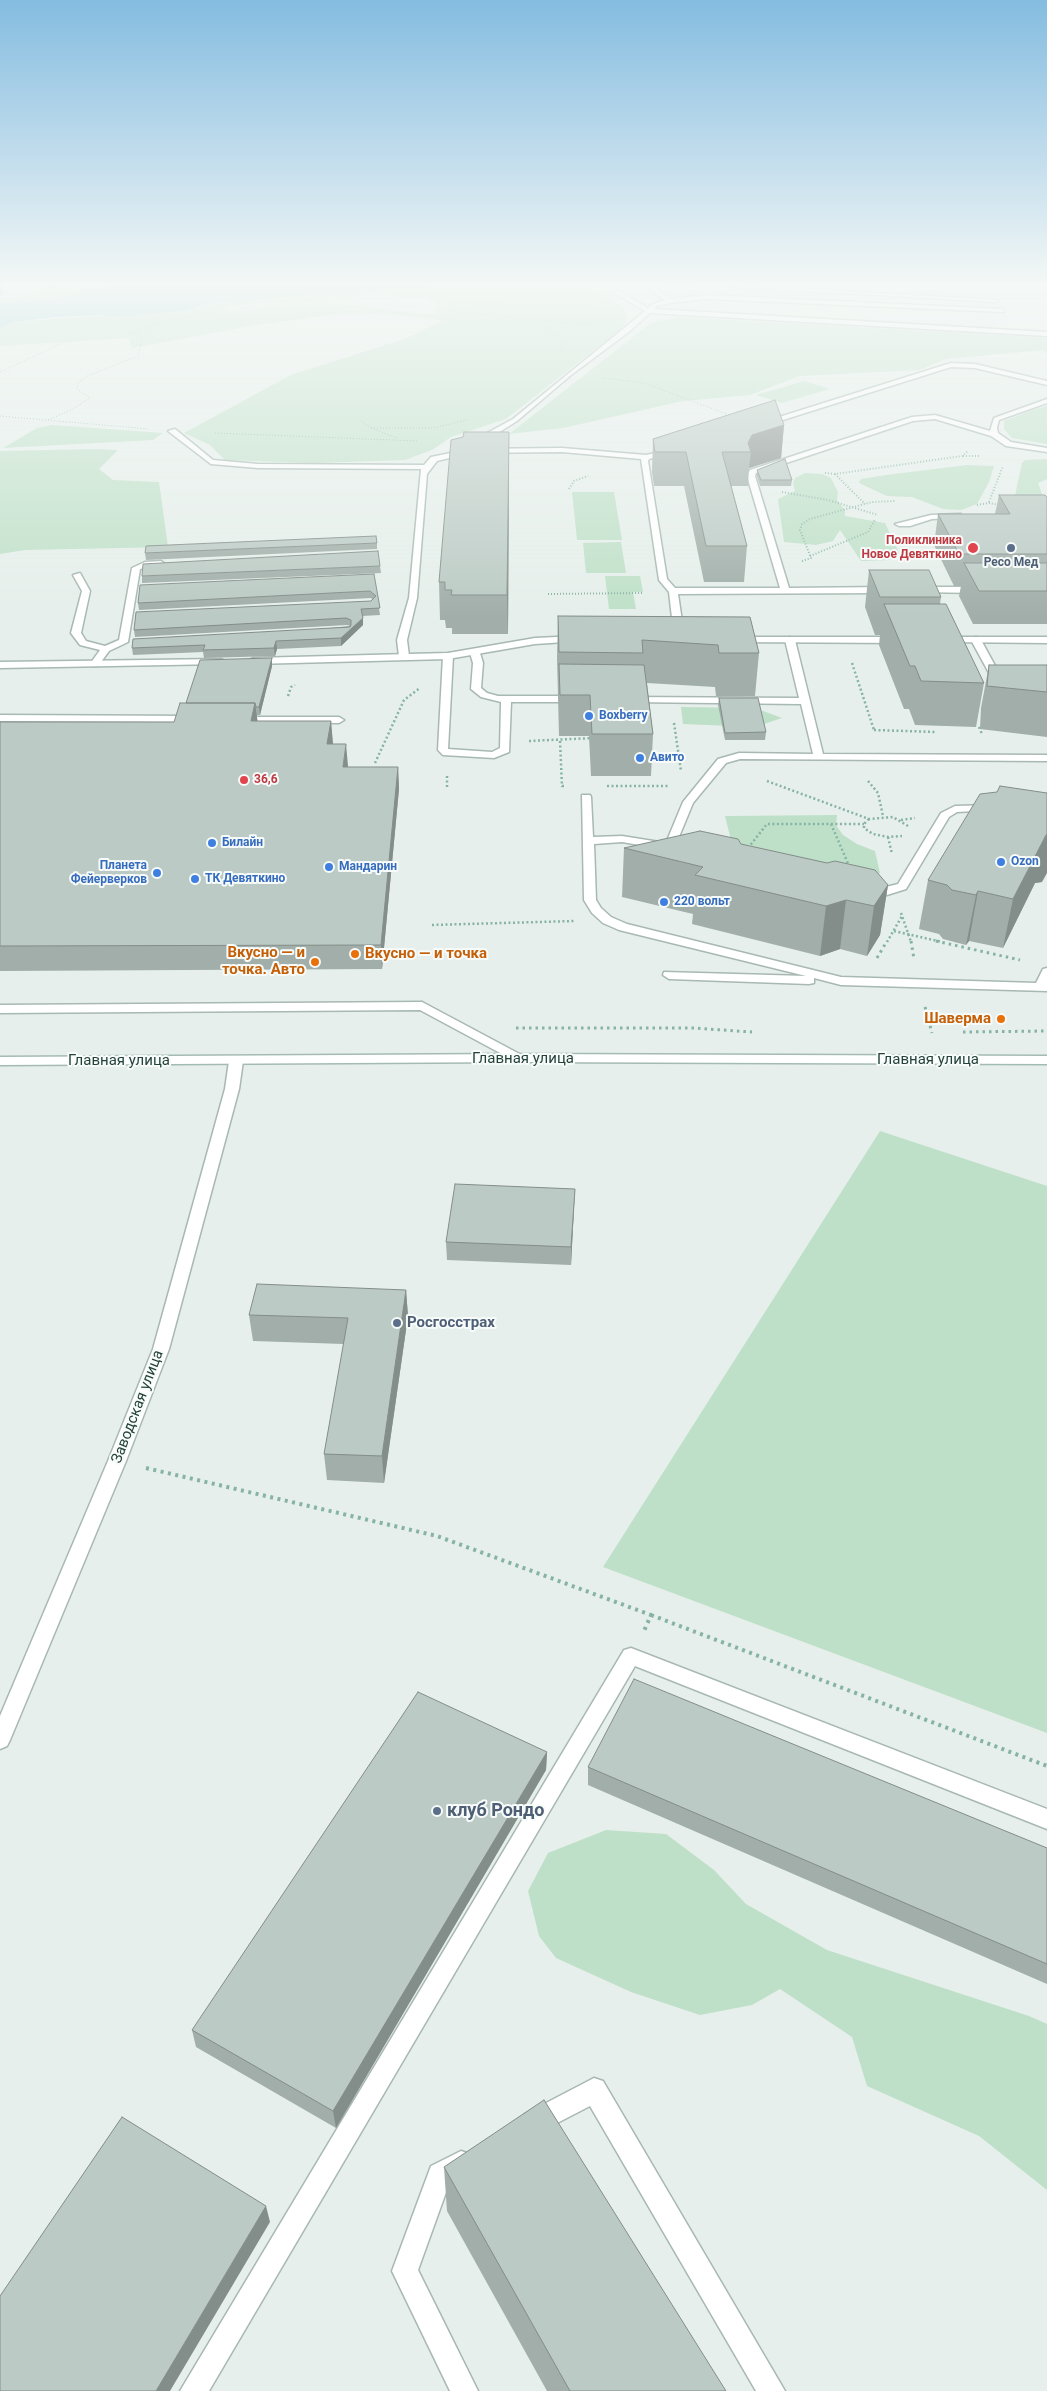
<!DOCTYPE html>
<html>
<head>
<meta charset="utf-8">
<style>
	body { margin:0 }
	canvas { display:block; background:#e6efeb }
</style>
</head>
<body>
<canvas width="1047" height="2391"></canvas>
<script>
const c = document.querySelector('canvas').getContext('2d');
c.lineJoin = 'round';
function fill(path, color) { c.fillStyle = color; c.fill(path, 'evenodd'); }
const shape = rows => new Path2D(rows.map(r => 'M' + r).join(''));
function stroke(path, color, width, dash) { c.strokeStyle = color; c.lineWidth = width; c.lineCap = dash ? 'butt' : 'round'; c.setLineDash(dash || []); c.stroke(path); }
function drawText(font, color, halo, rows, align = 'center') {
  c.font = font + ' Roboto,sans-serif'; c.lineWidth = 4; c.setLineDash([]); c.textBaseline = 'middle'; c.strokeStyle = halo; c.fillStyle = color; for (const [text, x, y, turn = 0] of rows) {
    c.save(); c.translate(x, y); c.rotate((+turn || 0) * Math.PI / 180); c.textAlign = isNaN(turn) ? turn : align; if (halo) c.strokeText(text, 0, 0); c.fillText(text, 0, 0); c.restore();
  }
}
const green = shape([
	[16,282,177,282,162,287,124,285,80,291,60,298,0,303,0,299,41,294],
	[420,282,577,282,621,306,628,317,622,328,506,419,451,437,432,450,405,460,315,463,225,460,210,445,184,433,291,375,407,338,444,320,376,313,332,315,256,325,132,348,129,338,0,346,0,328,13,322,103,315,117,317,186,311,206,304,321,294,337,296,383,289,392,285,412,288,426,285],
	[372,293,389,293,395,296,407,298,427,298,435,303,437,314,412,313,357,305,295,304,246,311,216,312,233,306,260,303,340,301],
	[679,317,1047,338,1047,354,1044,350,1011,353,946,359,919,370,800,376,750,395,683,401,563,428,509,434,651,323],
	[804,381,830,389,782,403,756,395],
	[1047,406,1047,444,1012,438,1004,429,1004,421,1035,409],
	[52,425,163,433,153,440,3,448,37,428],
	[95,449,118,450,99,469,113,480,159,482,168,547,25,550,0,554,0,451],
	[1047,459,1047,479,1038,483,1045,502,1014,500,1022,463,1025,460],
	[967,465,994,466,989,482,977,504,961,510,943,509,912,497,887,496,859,483,861,479,886,475],
	[805,473,822,474,831,478,838,492,837,500,845,510,845,516,885,523,901,557,888,560,861,561,840,530,833,541,816,545,784,542,778,499,795,491,793,483,795,478],
	[572,492,614,492,622,540,577,540],
	[621,542,626,573,586,573,583,543],
	[605,576,640,576,643,592,633,592,636,609,609,609],
	[681,707,755,708,782,718,755,727,683,724],
	[837,815,836,825,843,835,857,844,875,851,880,873,865,878,733,848,725,816],
	[880,1131,1047,1186,1047,1733,603,1567],
	[606,1830,666,1834,714,1870,746,1904,827,1950,1029,2016,1047,2024,1047,2190,979,2136,867,2086,852,2037,780,1989,752,2005,700,2015,631,1992,556,1958,539,1936,528,1891,548,1853]
]);
const water = shape([
	[177,282,420,282,427,285,412,288,392,285,383,289,337,296,321,294,206,304,186,311,117,317,103,315,57,317,13,322,0,328,0,303,60,298,80,291,124,285,161,287]
]);
const pathFar4 = shape([
	[44,282,55,288,54,294],
	[428,282,448,303,596,307],
	[370,303,593,325],
	[538,320,564,346,561,351],
	[0,372,64,342],
	[602,378,644,383,732,416],
	[0,416,149,429],
	[48,420,73,409,90,398,77,389,78,383,85,377,138,356,142,340,140,334,130,333,168,320,214,312,294,303,356,302],
	[361,421,371,428,397,438],
	[371,428,433,428,467,420],
	[215,433,418,441]
]);
const pathFar3 = shape([
	[963,456,979,456],
	[825,473,835,474,962,456,968,451],
	[835,474,865,504],
	[569,489,574,481,588,476],
	[782,492,828,500,878,515],
	[989,502,1003,466],
	[977,505,989,503,999,505],
	[810,556,868,532,875,520],
	[802,561,811,558,800,530,802,524,810,519,872,502,896,501],
	[548,594,643,593]
]);
const pathFar2 = shape([
	[852,663,874,730],
	[288,696,291,687,295,685],
	[674,723,681,771],
	[979,727,982,734],
	[874,730,936,732],
	[529,741,593,738],
	[560,741,562,786,566,786],
	[375,763,404,700,420,688],
	[447,776,447,787],
	[767,781,869,819,893,817,908,826],
	[868,781,878,793,883,816],
	[607,786,669,786],
	[869,819,864,824,864,828,873,834,888,837,902,836],
	[901,820,915,818],
	[831,824,850,868],
	[888,837,892,854],
	[748,848,767,824,864,824],
	[901,913,911,942],
	[432,925,574,921],
	[894,931,942,942],
	[887,942,902,916]
]);
const pathFar1 = shape([
	[911,941,914,959],
	[936,941,1020,960],
	[877,958,887,941],
	[925,1007,932,1033],
	[516,1028,693,1028,752,1032],
	[963,1032,1047,1031]
]);
const path = shape([
	[146,1468,437,1536,651,1615,644,1631],
	[651,1615,1047,1766]
]);
const service = shape([
	[596,282,603,282,648,308,653,304,665,300,641,282,648,282,671,299,706,295,1002,309,1004,312,706,299,670,303,657,306,654,309,1047,332,1047,336,650,313,630,331,571,375,517,421,482,443,476,443,476,439,513,419,645,311,596,282],
	[651,282,689,282,998,300,995,302,651,282],
	[951,363,975,364,1047,381,1047,385,975,368,951,367,767,425,760,423,951,363],
	[1047,399,1047,403,999,420,997,427,998,433,1011,442,1047,448,1047,452,1006,446,991,436,935,419,913,421,756,473,755,476,789,588,886,587,890,590,886,593,678,594,684,635,679,638,674,635,669,592,659,580,641,459,562,452,470,453,437,461,427,474,417,598,407,640,409,656,404,659,399,656,397,640,409,598,421,469,258,468,211,464,168,431,175,429,213,460,258,464,424,465,431,457,470,449,562,448,646,455,675,449,675,453,649,459,648,461,667,579,675,588,780,588,747,476,750,470,912,417,935,415,990,431,994,418,1047,399],
	[958,514,961,514,961,518,932,519,910,526,899,526,895,524,931,515,958,514],
	[145,562,161,561,165,564,140,569,128,642,109,651,98,666,92,666,90,664,100,650,80,645,71,633,82,591,73,575,80,573,90,591,81,633,86,641,105,646,119,640,132,568,145,562],
	[919,587,979,587,983,590,979,593,916,592,916,588,919,587],
	[790,637,795,640,823,754,1047,755,1047,761,740,759,726,763,693,803,674,849,668,850,622,842,594,844,596,900,601,908,611,917,627,924,841,977,1036,983,1043,969,1047,968,1047,991,841,985,814,978,814,983,809,984,669,979,663,975,664,972,806,976,619,930,603,923,592,913,584,900,582,795,590,795,591,797,593,837,622,836,666,843,683,802,718,759,739,753,813,754,801,704,629,702,625,701,625,697,799,698,785,640,790,637],
	[976,637,981,640,1004,682,1002,684,994,682,971,640,976,637],
	[475,650,480,653,483,663,481,688,487,693,498,696,579,696,584,699,579,702,511,702,509,752,494,758,443,755,438,750,443,656,448,653,453,656,448,749,492,752,500,748,501,702,481,697,471,689,473,663,470,653,475,650],
	[0,715,195,716,200,719,195,722,0,721,0,715],
	[238,717,339,717,344,720,339,723,234,722,233,720,238,717],
	[991,805,995,806,995,810,957,812,949,817,906,889,887,895,866,896,860,892,866,888,886,887,898,884,941,813,955,806,991,805],
	[422,1002,527,1058,525,1061,515,1061,420,1010,0,1013,0,1005,422,1002],
	[631,1648,1047,1809,1047,1829,635,1666,209,2391,180,2391,624,1650,631,1648],
	[594,2078,603,2081,785,2391,756,2391,590,2106,534,2135,525,2132,522,2123,525,2114,594,2078],
	[461,2151,470,2154,473,2163,470,2172,449,2184,418,2270,478,2391,450,2391,392,2271,431,2166,461,2151]
]);
const minor = shape([
	[578,636,581,637,581,641,535,644,448,659,253,664,248,661,253,658,448,653,535,638,578,636],
	[736,637,901,637,906,640,901,643,733,642,731,640,736,637],
	[944,637,1047,637,1047,643,941,642,939,640,944,637],
	[220,659,223,660,223,664,0,668,0,662,220,659],
	[236,1057,243,1061,239,1089,169,1349,126,1461,10,1740,7,1746,0,1749,0,1716,108,1461,153,1349,225,1089,229,1061,236,1057]
]);
const secondary = shape([
	[520,1054,1047,1056,1047,1064,520,1062,0,1065,0,1057,520,1054]
]);
const wall = shape([
	[784,425,781,458,749,468,748,486,731,486,747,546,744,582,704,582,684,486,654,486,652,472,653,439],
	[509,464,508,634,452,634,452,628,446,628,445,620,440,620,439,582],
	[757,470,792,480,791,486,760,486,757,476],
	[999,495,1047,497,1047,624,973,624,959,596,961,586,954,586,934,545,938,514,995,514],
	[377,543,377,549,146,560,145,553],
	[380,566,381,573,142,583,142,576],
	[869,570,941,597,940,604,984,683,976,727,915,725,909,709,904,709,879,645,880,635,875,635,865,607],
	[374,574,380,615,362,616,363,625,341,646,277,649,275,656,204,658,203,652,133,655,132,648,350,626,347,625,135,637,134,630,371,601,372,599,371,598,139,610,138,603],
	[558,616,750,617,759,653,755,696,716,696,715,687,647,683,653,734,651,776,591,776,589,736,559,736,557,657],
	[989,665,1047,665,1047,737,980,729,981,708],
	[272,666,260,715,257,715,257,721,331,721,332,744,348,767,398,767,399,789,382,969,0,971,0,722,174,722],
	[719,698,766,732,765,740,725,740,718,705],
	[741,844,888,885,880,935,867,956,840,949,820,956,692,924,693,914,622,897,624,848],
	[928,880,1042,882,1035,883,1003,948,969,941,966,945,943,939,939,934,919,929],
	[575,1189,571,1265,447,1260,446,1242],
	[406,1290,408,1316,384,1483,327,1480,324,1454,344,1344,253,1341,249,1315],
	[547,1752,546,1770,336,2128,196,2047,192,2030],
	[588,1767,1047,1848,1047,1984,588,1785],
	[444,2167,726,2391,547,2391,447,2211]
]);
const shadedWall = shape([
	[0,282,2,282,4,294,0,295],
	[784,425,781,458,749,468,751,452,748,443,752,435],
	[509,432,509,464,508,634,507,595],
	[363,618,363,625,341,646,341,638],
	[276,641,277,649,275,656,274,648],
	[272,658,272,666,260,715,259,707],
	[255,703,258,724,251,721],
	[331,721,333,743,329,766,327,744],
	[346,744,348,766,344,789,343,767],
	[398,767,399,789,382,969,381,945],
	[1046,835,1047,835,1047,873,1042,882,1035,883,1003,948,1013,899],
	[888,885,880,935,867,956,874,906],
	[978,891,969,941,966,945,976,895],
	[846,900,840,949,820,956,826,906],
	[575,1189,574,1207,571,1265,571,1247],
	[406,1290,408,1316,384,1483,382,1456],
	[547,1752,546,1770,336,2128,333,2111],
	[266,2206,270,2222,170,2391,156,2391]
]);
const building = shape([
	[775,400,784,425,752,435,748,443,751,452,722,452,747,546,706,546,686,452,655,452,653,439,775,400],
	[464,432,509,432,507,595,451,595,452,590,445,590,445,582,439,582,451,440,463,437,464,432],
	[785,459,792,480,761,480,757,470,785,459],
	[999,495,1045,495,1047,497,1047,554,959,554,938,514,1010,514,999,495],
	[376,536,377,543,145,553,146,546,376,536],
	[378,551,380,566,142,576,143,564,378,551],
	[964,563,1047,563,1047,591,979,591,964,563],
	[869,570,929,570,941,597,880,597,869,570],
	[374,574,380,608,361,609,363,618,341,638,276,641,274,648,203,650,205,645,132,648,133,639,350,627,351,625,351,620,346,618,134,630,136,612,371,601,376,596,370,591,138,603,140,585,374,574],
	[884,604,946,604,984,683,921,681,915,666,910,666,884,604],
	[558,616,750,617,759,653,719,653,718,645,642,640,643,653,559,652,558,616],
	[272,658,259,707,256,707,255,703,186,703,200,660,272,658],
	[559,664,644,665,653,734,592,734,590,695,560,695,559,664],
	[989,665,1047,665,1047,692,987,686,989,665],
	[719,698,758,698,766,732,725,733,719,698],
	[180,703,255,703,251,721,331,721,327,744,346,744,343,767,398,767,381,945,0,946,0,722,174,722,180,703],
	[1000,786,1047,793,1047,835,1046,835,1013,899,978,891,976,895,952,890,947,885,928,880,980,794,997,792,1000,786],
	[700,831,738,839,741,844,827,863,835,861,875,870,888,885,874,906,846,900,826,906,695,875,703,867,624,848,700,831],
	[455,1184,575,1189,571,1247,446,1242,455,1184],
	[257,1284,406,1290,382,1456,324,1454,348,1318,249,1315,257,1284],
	[634,1679,1047,1848,1047,1964,588,1767,634,1679],
	[418,1692,547,1752,333,2111,192,2030,418,1692],
	[544,2100,726,2391,570,2391,444,2167,544,2100],
	[122,2117,266,2206,156,2391,0,2391,0,2296,122,2117]
]);
const markers = [
	[973,548,6,"#e0444e"],
	[1011,548,5,"#5c6f8a"],
	[589,716,5,"#3f7fe0"],
	[640,758,5,"#3f7fe0"],
	[244,780,5,"#e0444e"],
	[212,843,5,"#3f7fe0"],
	[1001,862,5,"#3f7fe0"],
	[329,867,5,"#3f7fe0"],
	[157,873,5,"#3f7fe0"],
	[195,879,5,"#3f7fe0"],
	[664,902,5,"#3f7fe0"],
	[355,954,5,"#e8710a"],
	[315,962,5,"#e8710a"],
	[1001,1019,5,"#e8710a"],
	[397,1323,5,"#5c6f8a"],
	[437,1811,5,"#5c6f8a"]
];
const farHealthnames = [
	["Поликлиника",962,541],
	["Новое Девяткино",962,555],
	["36,6",254,780,"left"]
];
const farServicenames = [
	["Ресо Мед",1011,563]
];
const farShopnames = [
	["Boxberry",599,716],
	["Авито",650,758],
	["Билайн",222,843],
	["Ozon",1011,862],
	["Планета",147,866,"right"],
	["Фейерверков",147,880,"right"],
	["Мандарин",339,867],
	["ТК Девяткино",205,879],
	["220 вольт",674,902]
];
const foodNames = [
	["Вкусно — и",305,953],
	["точка. Авто",305,970],
	["Вкусно — и точка",365,954,"left"],
	["Шаверма",991,1019]
];
const streetNames = [
	["Главная улица",523,1059],
	["Главная улица",928,1060],
	["Главная улица",119,1061],
	["Заводская улица",138,1407,-69]
];
const serviceNames = [
	["Росгосстрах",407,1323]
];
const nearServicenames = [
	["клуб Рондо",447,1811]
];
fill(green, '#bfe0c8');
fill(water, '#8ec9d4');
stroke(service, '#a8b8b2', 3);
stroke(minor, '#a8b8b2', 3);
stroke(secondary, '#a4bbb3', 3);
stroke(pathFar4, '#86b3a5', 1, [1, 2]);
stroke(pathFar3, '#86b3a5', 2, [1, 2]);
stroke(pathFar2, '#86b3a5', 2.5, [2, 2.5]);
stroke(pathFar1, '#86b3a5', 3, [2.5, 4]);
stroke(path, '#86b3a5', 4, [3, 4.5]);
fill(service, '#fff');
fill(minor, '#fff');
fill(secondary, '#fff');
fill(wall, '#a1aea9');
fill(shadedWall, '#838d89');
fill(building, '#bbcac4');
stroke(building, '#838d89', 1);
const sky = c.createLinearGradient(0, 0, 0, 617);
sky.addColorStop(0, '#84bce0');
sky.addColorStop(0.46, '#f4f8f6');
sky.addColorStop(1, '#f4f8f600');
c.fillStyle = sky;
c.fillRect(0, 0, 1047, 617);
for (const [x, y, r, color] of markers) { const dot = new Path2D(); dot.arc(x, y, r, 0, 2 * Math.PI); c.fillStyle = color; c.fill(dot); stroke(dot, '#f7fbf9', 2); }
drawText('bold 12px', '#be3a42', '#f7fbf9', farHealthnames, 'right');
drawText('bold 12px', '#4e5e75', '#f7fbf9', farServicenames);
drawText('bold 12px', '#366cbe', '#f7fbf9', farShopnames, 'left');
drawText('bold 15px', '#c56008', '#f7fbf9', foodNames, 'right');
drawText('15px', '#24423a', '#f7fbf9', streetNames);
drawText('bold 15px', '#4e5e75', '#f7fbf9', serviceNames, 'left');
drawText('bold 18px', '#4e5e75', '#f7fbf9', nearServicenames, 'left');
</script>
</body>
</html>
